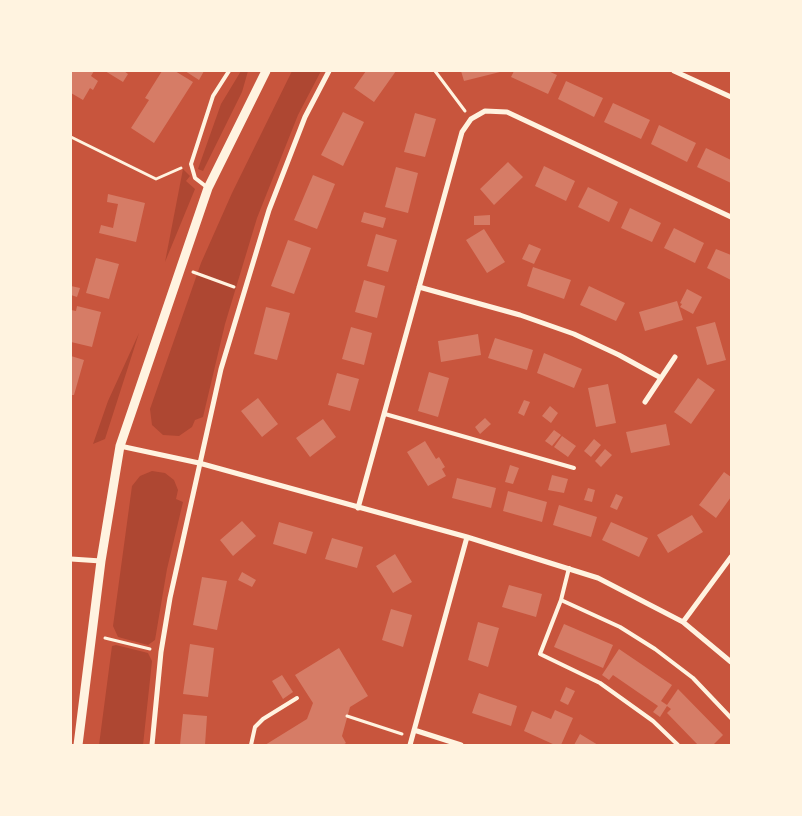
<!DOCTYPE html>
<html>
<head>
<meta charset="utf-8">
<style>
	body { margin:0 }
	#map { position:relative; width:802px; height:816px; overflow:hidden; background:#c8553d; font-family:Bitter,serif }
	canvas { display:block }
	.frame { position:absolute; inset:0; border:72px solid #fff3e0; pointer-events:none }
</style>
</head>
<body>
<div id="map">
<canvas width="802" height="816"></canvas>
<div class="frame"></div>
</div>
<script>
const c = document.querySelector('canvas').getContext('2d');
c.lineJoin = 'round';
function fill(path, color) { c.fillStyle = color; c.fill(path, 'evenodd'); }
const shape = rows => new Path2D(rows.map(r => 'M' + r).join(''));
function stroke(path, color, width, dash) { c.strokeStyle = color; c.lineWidth = width; c.lineCap = dash ? 'butt' : 'round'; c.setLineDash(dash || []); c.stroke(path); }
const green = shape([
	[241,71,248,71,242,92,203,171,198,169,221,104],
	[292,71,321,71,298,115,257,218,225,324,203,417,195,420,192,427,179,436,163,435,152,425,150,409,201,263,232,193],
	[183,169,190,176,186,181,195,189,165,262],
	[139,333,105,439,93,444,108,401],
	[152,471,165,473,174,480,178,490,176,499,183,502,167,569,155,640,148,645,118,637,113,626,132,486,140,476],
	[116,645,148,653,152,661,143,745,99,745,112,646]
]);
const building = shape([
	[71,71,94,71,91,76,98,81,93,90,90,88,83,100,71,93],
	[105,71,124,71,128,74,123,82],
	[162,71,175,71,193,82,154,143,131,128,149,100,145,98],
	[185,71,204,71,199,80],
	[366,71,396,71,374,102,354,88],
	[461,71,500,71,500,72,464,81],
	[514,71,548,71,557,75,548,94,511,77],
	[566,81,603,98,594,117,558,99],
	[613,103,650,120,641,139,604,122],
	[343,112,364,122,343,166,321,155],
	[415,113,436,119,425,157,404,152],
	[659,125,696,143,687,162,651,144],
	[706,148,731,160,731,183,697,167],
	[508,162,523,177,494,205,480,189],
	[544,166,575,181,566,201,535,186],
	[396,167,418,173,408,213,385,207],
	[313,175,335,184,317,229,294,220],
	[588,187,618,202,609,222,578,207],
	[108,194,145,203,136,242,99,233,101,225,113,228,118,204,107,202],
	[630,208,661,223,652,242,621,228],
	[364,212,386,218,383,228,361,222],
	[490,215,490,225,474,225,474,216],
	[674,228,704,243,695,263,664,248],
	[484,229,505,262,487,273,466,240],
	[376,234,397,240,388,272,367,266],
	[288,240,311,248,294,294,271,286],
	[529,244,541,249,534,264,522,259],
	[716,249,731,255,731,280,707,268],
	[96,258,119,264,109,299,86,293],
	[533,267,571,280,564,299,527,286],
	[364,280,385,286,377,318,355,312],
	[71,286,80,288,77,297,71,295],
	[589,286,625,303,616,321,580,305],
	[687,289,702,297,693,314,680,307,682,304,680,303],
	[677,301,683,320,645,331,639,312],
	[77,306,101,312,92,347,71,342,71,310,76,311],
	[266,307,290,313,277,360,254,354],
	[715,322,726,360,707,365,696,327],
	[351,327,372,333,364,365,342,359],
	[478,334,481,355,441,362,438,341],
	[495,338,533,350,527,370,488,358],
	[544,353,582,369,574,388,537,373],
	[71,356,84,360,74,395,71,395],
	[429,372,449,378,438,417,418,411],
	[337,373,359,379,350,411,328,405],
	[698,378,715,390,691,424,674,412],
	[608,384,616,423,596,427,588,388],
	[258,398,278,424,262,437,241,411],
	[524,400,530,402,524,416,518,413],
	[550,406,558,413,551,423,542,416],
	[485,418,491,424,480,434,475,427],
	[323,419,336,437,310,457,296,438],
	[666,424,670,445,631,453,626,432],
	[554,430,561,435,552,446,545,441],
	[562,436,576,446,568,457,554,447],
	[594,439,601,445,591,457,584,451],
	[425,441,436,459,439,457,445,467,442,469,446,476,428,486,407,452],
	[605,449,612,455,601,467,595,461],
	[510,465,519,468,513,484,505,482],
	[724,472,731,477,731,497,716,518,699,505],
	[552,475,568,479,564,493,548,490],
	[457,478,496,488,491,508,452,498],
	[588,488,595,490,592,502,584,500],
	[508,491,547,502,542,522,503,511],
	[616,494,623,497,617,510,610,507],
	[559,505,597,517,591,537,553,525],
	[692,515,703,532,668,553,657,535],
	[242,521,256,536,233,556,220,540],
	[279,522,313,532,306,554,273,544],
	[611,522,648,538,639,557,602,540],
	[332,538,363,547,357,568,325,559],
	[395,554,412,582,393,593,376,566],
	[242,572,256,580,252,587,238,580],
	[202,577,227,581,217,630,193,625],
	[509,585,542,594,536,617,502,607],
	[391,609,412,615,403,647,382,640],
	[478,622,499,628,488,667,468,660],
	[564,624,613,645,603,668,554,647],
	[190,644,214,648,208,697,183,694],
	[339,648,368,696,350,707,342,736,346,743,343,745,265,745,307,719,313,703,295,675],
	[619,649,672,685,661,701,667,705,678,689,723,735,713,745,698,745,667,713,671,709,667,706,660,717,653,712,658,706,613,675,609,680,602,675],
	[282,675,293,692,283,699,272,681],
	[566,687,575,691,568,705,560,701],
	[479,693,517,706,511,726,472,713],
	[555,710,573,718,561,745,555,745,524,731,532,711,551,719],
	[183,714,207,716,205,745,180,745],
	[580,734,598,745,574,745]
]);
const path = shape([
	[435,71,465,111],
	[71,137,156,179,181,168],
	[193,272,234,287],
	[105,638,150,649],
	[347,716,402,734]
]);
const service = shape([
	[208,188,195,178,191,164,213,96,229,71],
	[385,414,574,468],
	[569,568,561,600,540,654,600,683,653,721,678,745],
	[561,600,620,627,655,649,693,678,731,718],
	[251,745,255,727,263,719,297,698]
]);
const minor = shape([
	[674,71,731,97],
	[419,287,520,315,574,334,619,355,661,378],
	[645,402,675,357],
	[120,446,199,463,467,537,598,578,683,622,731,662],
	[358,508,462,132,471,119,485,111,507,112,731,217],
	[71,559,101,561],
	[683,622,731,557],
	[414,730,461,745],
	[152,745,161,652,170,598,221,369,269,210,305,117,329,71],
	[410,745,467,537]
]);
const tertiary = shape([
	[78,745,101,561,120,446,208,188,266,71]
]);
fill(green, '#ae4732');
fill(building, '#d67c66');
stroke(path, '#fff3e0', 3);
stroke(service, '#fff3e0', 4);
stroke(minor, '#fff3e0', 5);
stroke(tertiary, '#fff3e0', 9);
</script>
</body>
</html>
